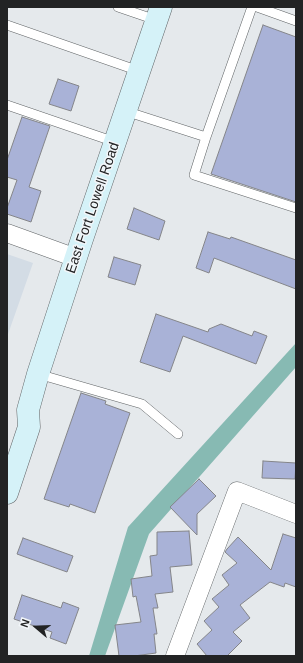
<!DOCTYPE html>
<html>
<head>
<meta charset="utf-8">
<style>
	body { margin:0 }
	#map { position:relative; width:303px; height:663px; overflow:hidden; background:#e5e9ec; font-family:Arial,sans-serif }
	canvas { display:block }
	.frame { position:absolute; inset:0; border:8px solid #222324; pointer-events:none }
	.north { position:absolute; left:16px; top:607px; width:40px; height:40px; -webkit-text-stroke:3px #f2f6f9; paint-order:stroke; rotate:289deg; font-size:11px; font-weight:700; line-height:16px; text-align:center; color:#222324 }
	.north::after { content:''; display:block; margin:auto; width:14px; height:18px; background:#222324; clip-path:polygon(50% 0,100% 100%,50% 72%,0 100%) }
</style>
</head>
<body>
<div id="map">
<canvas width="303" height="663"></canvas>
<div class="frame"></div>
<div class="north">N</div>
</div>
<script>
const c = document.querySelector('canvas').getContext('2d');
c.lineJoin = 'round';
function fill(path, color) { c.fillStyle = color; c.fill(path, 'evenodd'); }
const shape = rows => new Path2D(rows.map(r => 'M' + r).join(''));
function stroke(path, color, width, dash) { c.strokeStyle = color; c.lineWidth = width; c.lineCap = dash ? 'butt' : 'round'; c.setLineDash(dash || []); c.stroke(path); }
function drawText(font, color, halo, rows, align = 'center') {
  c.font = font + ' Arial,sans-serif'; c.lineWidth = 3; c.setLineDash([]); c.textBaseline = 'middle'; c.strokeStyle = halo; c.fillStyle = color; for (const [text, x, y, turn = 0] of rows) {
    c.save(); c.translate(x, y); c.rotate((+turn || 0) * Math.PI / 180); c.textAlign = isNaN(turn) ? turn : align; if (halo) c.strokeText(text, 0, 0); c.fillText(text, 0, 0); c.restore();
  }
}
const built = shape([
	[7,254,33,263,7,337]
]);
const water = shape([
	[296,343,296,367,149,534,105,656,89,656,128,527]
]);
const building = shape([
	[263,25,296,37,296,202,211,174,263,25],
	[58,79,79,86,71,111,49,104,58,79],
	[22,117,50,126,29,187,41,191,31,222,7,214,7,208,17,180,7,177,7,160,22,117],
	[134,208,165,221,159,240,127,229,134,208],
	[208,232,230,239,231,237,296,260,296,289,214,258,209,273,196,268,208,232],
	[114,257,141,265,135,285,108,277,114,257],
	[156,314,208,332,209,329,221,324,252,336,254,331,267,336,256,364,183,336,170,372,140,362,156,314],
	[81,393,106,401,105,404,130,413,95,513,70,504,69,507,44,499,81,393],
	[263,461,296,463,295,479,262,478,263,461],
	[199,479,216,496,197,514,197,535,170,507,199,479],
	[189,531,192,565,170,567,173,592,155,594,158,608,153,608,157,634,154,634,156,653,134,656,119,656,115,625,141,622,136,596,133,597,131,579,152,576,150,556,157,555,157,532,189,531],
	[283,534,296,538,296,587,285,583,284,587,270,582,240,605,250,618,233,632,242,641,227,656,207,656,197,644,212,630,204,621,219,607,212,599,229,585,222,575,237,563,225,552,227,549,238,537,271,570,283,534],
	[23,538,73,556,67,572,17,554,23,538],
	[22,595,61,608,63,602,79,608,66,644,50,638,52,632,14,619,22,595]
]);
const lane = shape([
	[118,7,156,20],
	[252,7,206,137,194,175,296,208],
	[257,7,296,21],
	[7,25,139,71],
	[7,105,115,142],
	[125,111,206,137],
	[38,374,142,404,178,434]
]);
const street = shape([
	[7,233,76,258],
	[175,656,237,491,296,514]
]);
const secondary = shape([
	[7,493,29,427,28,410,38,374,82,239,161,7]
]);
const streetNames = [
	["East Fort Lowell Road",93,208,-71]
];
fill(built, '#d3dce5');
fill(water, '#87bab3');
fill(building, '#a9b2d7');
stroke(building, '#848589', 1);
stroke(lane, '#616567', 10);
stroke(street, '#616567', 19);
stroke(secondary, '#616567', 23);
stroke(lane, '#fff', 9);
stroke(street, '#fff', 18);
stroke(secondary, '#d5f2f8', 22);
drawText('14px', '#222324', '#f2f6f9', streetNames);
</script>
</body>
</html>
